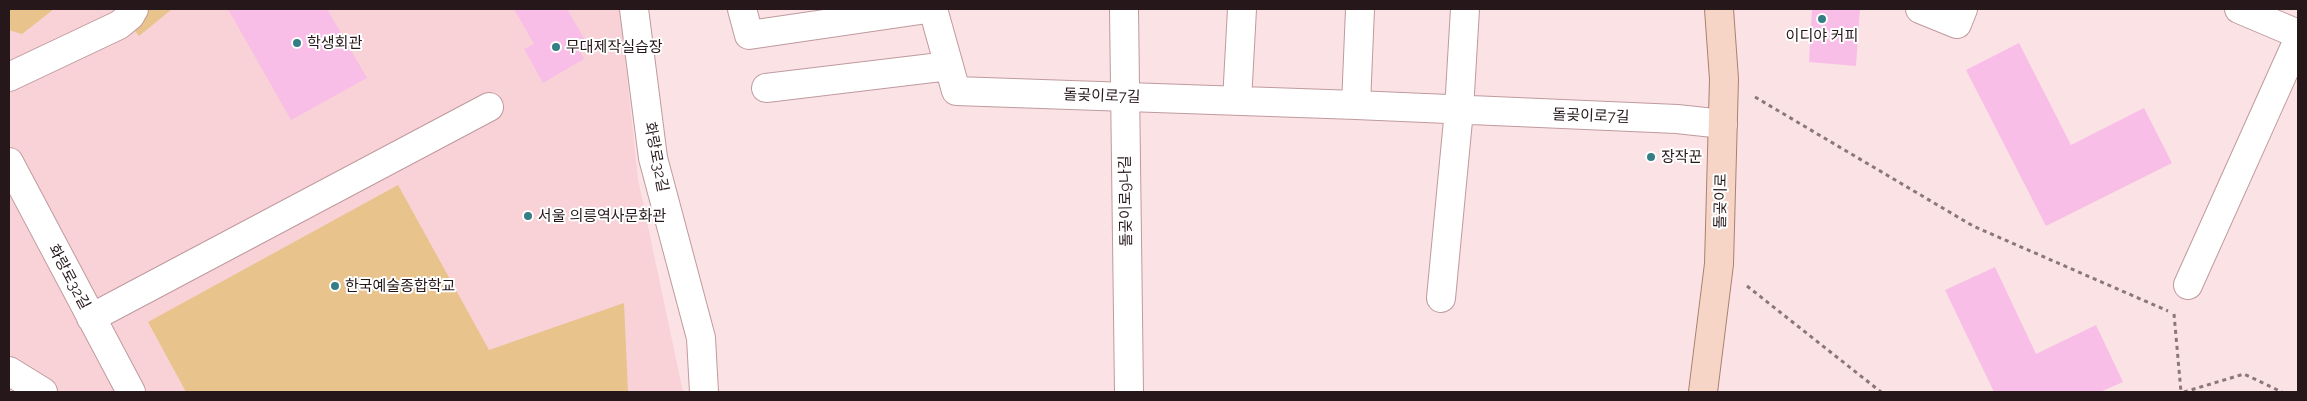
<!DOCTYPE html>
<html>
<head>
<meta charset="utf-8">
<style>
	body { margin:0 }
	#map { position:relative; width:2307px; height:401px; overflow:hidden; background:#fbe2e5; font-family:Raleway,sans-serif }
	canvas { display:block }
	.frame { position:absolute; inset:0; border:10px solid #26181a; pointer-events:none }
</style>
</head>
<body>
<div id="map">
<canvas width="2307" height="401"></canvas>
<div class="frame"></div>
</div>
<script>
const c = document.querySelector('canvas').getContext('2d');
c.lineJoin = 'round';
function fill(path, color) { c.fillStyle = color; c.fill(path, 'evenodd'); }
const shape = rows => new Path2D(rows.map(r => 'M' + r).join(''));
function stroke(path, color, width, dash) { c.strokeStyle = color; c.lineWidth = width; c.lineCap = dash ? 'butt' : 'round'; c.setLineDash(dash || []); c.stroke(path); }
function drawText(font, color, halo, rows, align = 'center') {
  c.font = font + ' Raleway,"Noto Sans KR",sans-serif'; c.lineWidth = 4; c.setLineDash([]); c.textBaseline = 'middle'; c.strokeStyle = halo; c.fillStyle = color; for (const [text, x, y, turn = 0] of rows) {
    c.save(); c.translate(x, y); c.rotate((+turn || 0) * Math.PI / 180); c.textAlign = isNaN(turn) ? turn : align; if (halo) c.strokeText(text, 0, 0); c.fillText(text, 0, 0); c.restore();
  }
}
const built = shape([
	[9,9,620,9,638,179,683,392,9,392]
]);
const green = shape([
	[9,9,54,9,22,34,9,30],
	[118,9,172,9,139,36],
	[398,185,489,350,624,303,628,392,186,392,148,322]
]);
const building = shape([
	[228,9,327,9,367,78,291,120],
	[514,9,567,9,588,45,579,50,584,59,543,83,524,49,534,44],
	[1812,9,1860,9,1856,66,1809,62],
	[2019,43,2071,145,2144,108,2172,163,2046,226,1966,70],
	[1995,267,2036,354,2096,325,2123,382,2100,392,1994,392,1945,290]
]);
const path = shape([
	[1755,97,1973,226,2168,311],
	[1747,286,1881,392],
	[2174,314,2181,392],
	[2184,392,2244,374,2282,392]
]);
const minor = shape([
	[634,9,653,158,701,338,704,392],
	[742,9,749,35,927,9],
	[933,9,956,91,1356,105,1677,119,1723,124],
	[1124,9,1129,392],
	[1920,9,1957,24,1963,9],
	[2239,9,2298,34],
	[9,77,119,25,130,16,134,9],
	[766,88,949,66],
	[1237,101,1242,9],
	[1356,105,1360,9],
	[9,162,131,392],
	[2188,285,2298,40],
	[1441,298,1459,110,1465,9],
	[91,318,489,107],
	[9,371,43,392]
]);
const major = shape([
	[1703,392,1719,264,1724,79,1719,9]
]);
const markers = [
	[1822,19,5,"#367e85"],
	[297,43,5,"#367e85"],
	[556,47,5,"#367e85"],
	[1651,157,5,"#367e85"],
	[528,216,5,"#367e85"],
	[335,286,5,"#367e85"]
];
const poiNames = [
	["이디야 커피",1822,36,"center"],
	["학생회관",307,43],
	["무대제작실습장",566,47],
	["장작꾼",1661,157],
	["서울 의릉역사문화관",538,216],
	["한국예술종합학교",345,286]
];
const streetNames = [
	["돌곶이로7길",1102,96,2],
	["돌곶이로7길",1591,116,2],
	["화랑로32길",656,157,79],
	["돌곶이로9나길",1126,201,-91],
	["돌곶이로",1721,201,-89],
	["화랑로32길",69,277,62]
];
fill(built, '#f9d2d7');
fill(green, '#e8c38b');
fill(building, '#f8bee7');
stroke(minor, '#bf9a9e', 30);
stroke(major, '#a98172', 30);
stroke(path, '#8a777a', 3, [4, 4]);
stroke(minor, '#fff', 28);
stroke(major, '#f6d5c7', 28);
for (const [x, y, r, color] of markers) { const dot = new Path2D(); dot.arc(x, y, r, 0, 2 * Math.PI); c.fillStyle = color; c.fill(dot); stroke(dot, '#fff', 2); }
drawText('15px', '#26181a', '#fff', poiNames, 'left');
drawText('15px', '#26181a', '#fff', streetNames);
</script>
</body>
</html>
